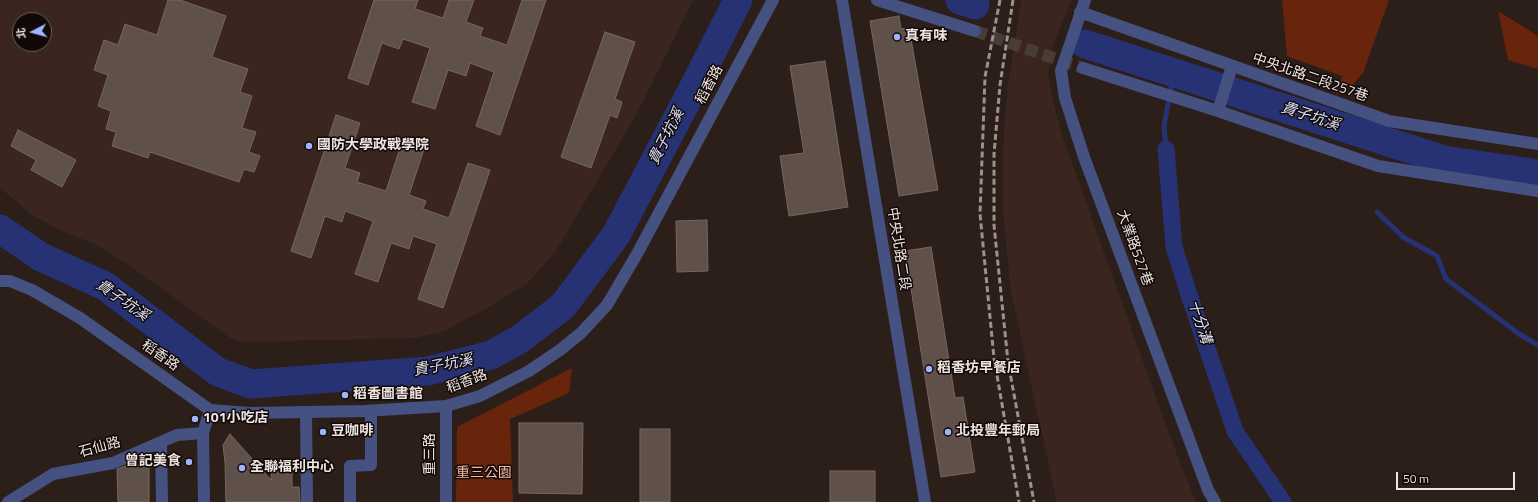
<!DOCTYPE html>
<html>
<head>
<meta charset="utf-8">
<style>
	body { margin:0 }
	#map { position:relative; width:1538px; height:502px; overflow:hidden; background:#2c1e19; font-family:"Titillium Web","Noto Sans TC",sans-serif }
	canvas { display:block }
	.north { position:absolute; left:12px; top:12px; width:40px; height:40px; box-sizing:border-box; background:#100907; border:1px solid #69615e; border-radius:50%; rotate:264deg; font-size:11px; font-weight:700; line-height:16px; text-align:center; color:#eee4e1 }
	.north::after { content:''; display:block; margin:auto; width:14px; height:18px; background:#a0b3fd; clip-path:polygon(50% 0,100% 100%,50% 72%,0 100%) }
	.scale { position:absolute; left:1396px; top:472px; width:119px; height:18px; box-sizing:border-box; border:2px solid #eee4e1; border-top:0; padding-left:5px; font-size:12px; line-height:14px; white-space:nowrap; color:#eee4e1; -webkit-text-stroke:3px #100907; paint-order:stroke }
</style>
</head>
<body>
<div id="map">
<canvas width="1538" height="502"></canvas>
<div class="north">北</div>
<div class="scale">50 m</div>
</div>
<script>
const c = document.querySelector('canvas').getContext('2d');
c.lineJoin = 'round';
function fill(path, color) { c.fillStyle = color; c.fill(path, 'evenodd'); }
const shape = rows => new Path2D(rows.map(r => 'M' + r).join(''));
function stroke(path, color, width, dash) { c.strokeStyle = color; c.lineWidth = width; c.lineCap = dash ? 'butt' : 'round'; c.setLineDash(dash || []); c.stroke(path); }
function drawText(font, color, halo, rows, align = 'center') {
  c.font = font + ' "Titillium Web","Noto Sans TC",sans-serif'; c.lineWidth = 3; c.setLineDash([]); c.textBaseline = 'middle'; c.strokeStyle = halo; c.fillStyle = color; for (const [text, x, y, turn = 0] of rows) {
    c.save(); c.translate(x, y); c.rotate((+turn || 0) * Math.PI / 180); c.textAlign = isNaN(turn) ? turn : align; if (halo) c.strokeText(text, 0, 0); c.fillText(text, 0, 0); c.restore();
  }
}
const built = shape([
	[0,0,693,0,640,108,595,185,556,251,526,285,485,309,445,331,415,338,243,342,230,338,129,265,97,245,59,230,31,214,0,188],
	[20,20,44,20,44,44,20,44],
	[1021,0,1072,0,1053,45,1048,75,1053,101,1061,132,1159,406,1181,465,1196,502,1057,502,1023,348,1010,286,1003,209,1003,148,1007,91]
]);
const green = shape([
	[1282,0,1389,0,1363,73,1351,87,1336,95,1342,76,1287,56],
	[1498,11,1538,36,1538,69,1508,60],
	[572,368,569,393,510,419,513,502,456,502,457,427]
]);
const stream = shape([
	[1166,149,1164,126,1174,73],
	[1377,212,1403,237,1437,256,1446,279,1519,334,1538,345],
	[425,372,426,377,428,378]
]);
const canal = shape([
	[1166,149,1174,247,1190,298,1235,431,1283,502]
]);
const river = shape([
	[960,0,975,5],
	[1085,44,1444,160,1538,174],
	[0,229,41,257,105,286,218,372,251,384,428,371,491,355,520,339,563,306,616,235,696,83,738,0]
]);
const building = shape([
	[168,0,180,0,226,16,212,57,248,69,240,92,252,96,242,128,256,132,249,152,260,156,254,172,244,169,239,182,150,152,148,158,112,146,116,132,106,129,111,111,98,106,108,75,94,70,104,40,118,45,125,24,157,35,168,0],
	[374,0,418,0,415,9,443,18,449,0,474,0,466,22,483,28,480,36,507,45,522,0,546,0,500,135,476,126,494,72,470,63,466,76,448,70,435,109,412,102,430,48,403,39,399,49,382,43,368,85,348,78,374,0],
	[899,16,901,29,909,28,938,190,899,196,870,21,899,16],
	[605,32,635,42,615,99,622,102,617,118,610,115,591,168,561,157,605,32],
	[825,61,848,207,789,216,780,156,804,153,790,66,825,61],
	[336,115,360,123,345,168,360,173,357,182,386,191,403,139,425,146,409,195,426,201,423,209,449,218,468,163,490,170,443,308,418,299,437,244,413,236,409,249,391,243,378,282,355,274,373,221,345,211,342,222,325,216,311,258,291,251,336,115],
	[18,130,76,160,62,187,31,170,36,160,11,146,18,130],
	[707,220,708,271,677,272,676,221,707,220],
	[931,247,955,398,963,397,975,472,941,477,905,251,931,247],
	[519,423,583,423,582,494,519,493,519,423],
	[640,429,670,429,670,502,640,502,640,429],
	[230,434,271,480,272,460,292,460,292,487,299,487,300,502,226,502,225,463,223,445,230,434],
	[149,464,149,502,118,502,117,469,128,465,149,464],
	[830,471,875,471,875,502,830,502,830,471]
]);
const minorTunnel = shape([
	[975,31,1083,68]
]);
const minor = shape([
	[842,0,925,502],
	[877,0,975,31],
	[1085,0,1061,71,1065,98,1084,157,1208,490,1215,502],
	[1080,12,1389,121,1538,144],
	[1083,68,1218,111,1378,166,1538,191],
	[1218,111,1232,66],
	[0,281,10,281,32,290,80,318,210,410,250,413,364,411,446,406,480,396,529,371,560,350,581,333,607,305,637,254,773,0],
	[306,412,307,502],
	[161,442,162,502],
	[8,502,53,474,113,463,177,435,203,433],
	[204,502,203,433,210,410],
	[350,502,350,466,371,465,371,411],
	[446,502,446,406]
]);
const rail = shape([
	[1000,0,985,77,980,214,994,358,1019,502],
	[1013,0,1000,85,994,154,994,225,1008,362,1034,502]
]);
const markers = [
	[897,37,4,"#a0b3fd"],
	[309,146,4,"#a0b3fd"],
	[929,369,4,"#a0b3fd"],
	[345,395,4,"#a0b3fd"],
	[195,419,4,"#a0b3fd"],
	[323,432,4,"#a0b3fd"],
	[948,432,4,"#a0b3fd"],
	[189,462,4,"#a0b3fd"],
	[242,468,4,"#a0b3fd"]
];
const poiNames = [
	["真有味",905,37],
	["國防大學政戰學院",317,146],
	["稻香坊早餐店",937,369],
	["稻香圖書館",353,395],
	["101小吃店",203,419],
	["豆咖啡",331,432],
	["北投豐年郵局",956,432],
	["曾記美食",181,462,"right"],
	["全聯福利中心",250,468]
];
const streetNames = [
	["中央北路二段257巷",1310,78,19],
	["稻香路",710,85,-62],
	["大業路527巷",1134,248,70],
	["中央北路二段",898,249,81],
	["稻香路",160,356,35],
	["稻香路",467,382,-20],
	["石仙路",100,448,-15],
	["重三路",431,454,-90]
];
const parkNames = [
	["重三公園",484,474]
];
const waterNames = [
	["貴子坑溪",1310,117,18],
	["貴子坑溪",667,137,-63],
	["貴子坑溪",122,301,35],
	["十分溝",1199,322,72],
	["貴子坑溪",443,366,-11]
];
fill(built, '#3a251f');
fill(green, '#68250b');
stroke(stream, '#273274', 5);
stroke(canal, '#273274', 17);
stroke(river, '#273274', 29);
fill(building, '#60504a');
stroke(building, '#776660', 1);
stroke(minorTunnel, '#493c37', 12, [12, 6]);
stroke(minor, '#455180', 12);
stroke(rail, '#9d918d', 3, [6, 3]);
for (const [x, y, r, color] of markers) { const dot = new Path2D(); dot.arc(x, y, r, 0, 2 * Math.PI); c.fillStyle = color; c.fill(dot); stroke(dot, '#100907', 1.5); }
drawText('bold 14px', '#eee4e1', '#100907', poiNames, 'left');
drawText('14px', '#eee4e1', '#100907', streetNames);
drawText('14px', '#fcb7a0', '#100907', parkNames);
drawText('italic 15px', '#dbe1f6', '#100907', waterNames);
</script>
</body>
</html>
